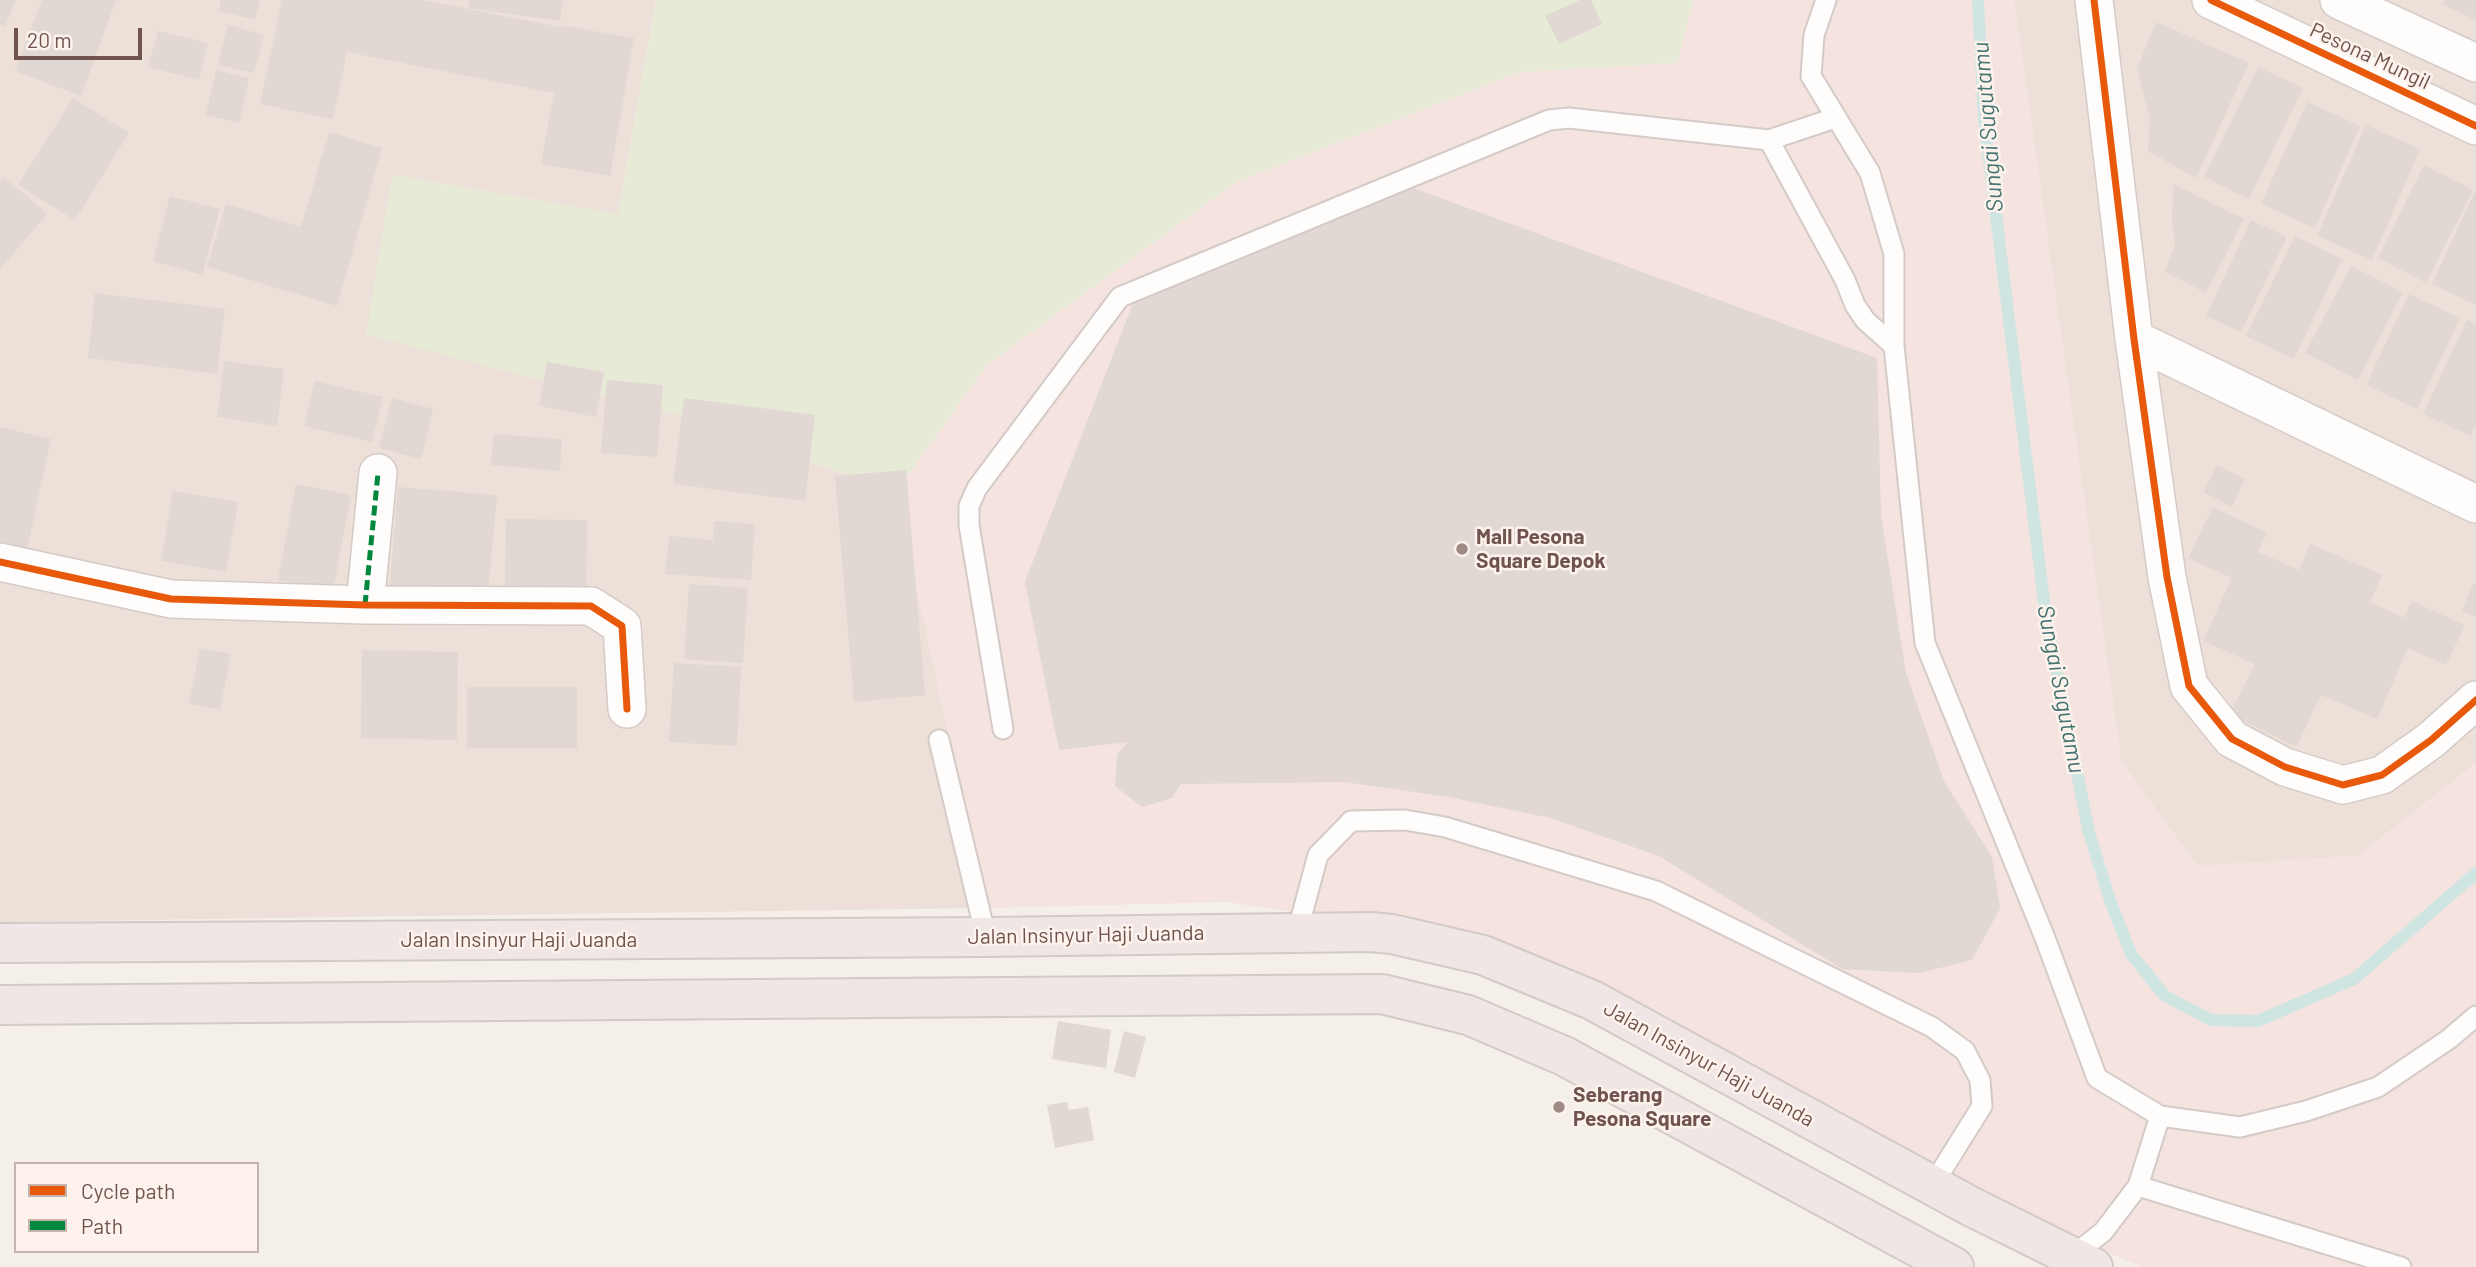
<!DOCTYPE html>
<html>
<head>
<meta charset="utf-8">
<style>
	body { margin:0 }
	#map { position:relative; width:2476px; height:1267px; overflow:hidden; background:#f5efea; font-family:Barlow,sans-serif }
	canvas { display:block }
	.legend { position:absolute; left:14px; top:1162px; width:245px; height:91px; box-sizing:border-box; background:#fdf3ec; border:2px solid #c5b3ad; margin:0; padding:9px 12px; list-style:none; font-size:21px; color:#70534e }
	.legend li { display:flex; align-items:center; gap:14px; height:35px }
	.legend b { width:35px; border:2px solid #c5b3ad }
	.scale { position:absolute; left:14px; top:28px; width:128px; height:32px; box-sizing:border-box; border:4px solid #70534e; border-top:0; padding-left:9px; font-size:21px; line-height:24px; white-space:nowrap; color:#70534e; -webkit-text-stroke:5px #fdf3ec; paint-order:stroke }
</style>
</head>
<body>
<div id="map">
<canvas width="2476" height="1267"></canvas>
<ul class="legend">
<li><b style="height:9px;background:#e8590c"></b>Cycle path</li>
<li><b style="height:9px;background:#00873e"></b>Path</li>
</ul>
<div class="scale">20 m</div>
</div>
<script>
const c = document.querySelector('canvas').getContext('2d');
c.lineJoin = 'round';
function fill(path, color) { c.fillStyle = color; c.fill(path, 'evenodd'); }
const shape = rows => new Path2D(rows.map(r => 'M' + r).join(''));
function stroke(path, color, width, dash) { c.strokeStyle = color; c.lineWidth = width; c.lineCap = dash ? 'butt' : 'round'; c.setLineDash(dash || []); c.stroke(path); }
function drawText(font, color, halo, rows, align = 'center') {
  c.font = font + ' Barlow,sans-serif'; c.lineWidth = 5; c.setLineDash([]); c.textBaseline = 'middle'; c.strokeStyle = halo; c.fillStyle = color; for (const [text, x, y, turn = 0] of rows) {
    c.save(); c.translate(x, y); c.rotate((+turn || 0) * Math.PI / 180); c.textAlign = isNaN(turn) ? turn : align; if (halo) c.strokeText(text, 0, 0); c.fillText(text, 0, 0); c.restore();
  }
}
const residential = shape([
	[0,0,656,0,618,214,392,175,679,415,896,492,986,908,0,922],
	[2014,0,2476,0,2476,763,2358,856,2197,866,2121,761]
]);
const commercial = shape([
	[1694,0,2014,0,2121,761,2197,866,2358,856,2476,763,2476,1267,2142,1267,1848,1141,1498,943,1227,902,986,908,896,492,987,365,1236,182,1520,72,1676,63]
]);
const green = shape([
	[656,0,1694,0,1677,63,1520,72,1236,182,987,365,896,492,679,415,366,335,392,175,618,214]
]);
const stream = shape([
	[1978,0,1984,119,2046,617,2089,833,2111,903,2131,954,2165,996,2211,1020,2258,1021,2354,979,2476,873]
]);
const building = shape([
	[0,0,16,0,5,26,0,24],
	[42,0,116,0,81,96,15,71],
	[221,0,260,0,255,20,219,11],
	[282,0,423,0,565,28,565,26,634,38,610,176,541,164,554,93,347,52,333,119,260,104],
	[469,0,563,0,560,21,468,8],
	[1580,0,1591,0,1602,24,1559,44,1545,16],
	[2445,0,2476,0,2476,20,2443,5],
	[2156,22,2249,63,2196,178,2148,151,2150,118,2137,69],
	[228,25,264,35,254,73,218,65],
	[158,31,208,43,199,80,148,67],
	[2258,67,2303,88,2249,199,2204,177],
	[216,70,249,78,239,123,206,115],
	[73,98,129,133,75,220,18,185],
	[2307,102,2360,126,2315,228,2261,204],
	[2366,125,2420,149,2372,260,2317,236],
	[329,132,382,148,337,306,207,267,226,204,301,227],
	[2424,165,2473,190,2426,283,2378,258],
	[4,177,47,214,0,269,0,182],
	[2174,184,2244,219,2206,293,2165,272,2175,245,2172,217],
	[1413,188,1877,358,1881,516,1906,673,1944,781,1992,857,2000,908,1972,960,1919,973,1842,969,1659,856,1550,818,1449,797,1345,782,1181,784,1172,798,1142,807,1115,786,1117,754,1128,742,1059,750,1025,582,1135,298],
	[2476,189,2476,305,2432,284],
	[170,196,220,209,202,275,153,261],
	[2251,220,2287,237,2241,332,2206,316],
	[2295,236,2342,259,2294,359,2246,336],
	[2351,266,2403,292,2358,380,2305,353],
	[95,293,225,309,217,374,88,358],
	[2409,294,2460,318,2417,409,2366,385],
	[2467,320,2476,324,2476,425,2471,436,2423,414],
	[224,361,284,369,277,426,217,417],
	[547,362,604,372,596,417,539,406],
	[607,380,663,385,657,457,601,453],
	[315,381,383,397,372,442,304,426],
	[392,398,433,409,421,459,379,448],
	[684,398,815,415,805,501,673,484],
	[0,427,51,439,25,558,0,552],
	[494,434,562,439,560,471,491,465],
	[2217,465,2245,479,2232,507,2204,492],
	[906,470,925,695,854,702,835,476],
	[296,484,351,495,333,590,278,580],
	[398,487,497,495,488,594,390,585],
	[173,491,238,502,226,572,161,561],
	[2213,507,2267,533,2258,552,2299,570,2310,544,2382,575,2370,602,2404,618,2412,601,2465,625,2446,665,2408,648,2377,719,2321,695,2296,747,2230,714,2255,664,2203,641,2232,578,2188,558],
	[506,519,587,520,586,592,505,591],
	[714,521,755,524,751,580,665,574,669,536,713,540],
	[2473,583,2476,584,2476,617,2462,611],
	[689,584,748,588,743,663,684,659],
	[200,648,231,654,220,710,189,704],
	[362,650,458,652,457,740,361,738],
	[674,663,741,667,737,746,669,742],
	[467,687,577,687,577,748,467,748],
	[1058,1021,1111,1030,1106,1068,1052,1059],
	[1124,1031,1146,1037,1135,1078,1114,1072],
	[1067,1102,1069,1110,1088,1107,1094,1140,1055,1148,1047,1105]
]);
const lane = shape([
	[1826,0,1814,35,1811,76,1870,173,1894,254,1894,346,1925,643,2045,938,2097,1078,2160,1116,2240,1127,2306,1111,2378,1087,2449,1039,2476,1016],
	[1769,140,1835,118],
	[1003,729,969,525,969,506,977,488,1120,297,1549,120,1569,118,1769,140,1845,280,1855,305,1865,320,1894,346],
	[939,740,986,937],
	[1297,933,1318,855,1351,821,1405,820,1445,827,1656,891,1932,1027,1965,1051,1980,1080,1982,1106,1932,1186],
	[2138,1186,2401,1267],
	[2072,1256,2103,1232,2138,1186,2160,1116]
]);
const street = shape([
	[2094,0,2134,339,2167,577,2189,686,2232,739,2285,767,2343,785,2382,775,2431,740,2476,700],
	[2211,0,2476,126],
	[2339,0,2476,63],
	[2134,339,2476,504],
	[0,562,171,599,365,605,591,606,622,626,627,709],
	[365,605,378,473]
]);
const highway = shape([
	[0,943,986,937,1370,932,1392,934,1483,955,1592,1000,1972,1207,2093,1267],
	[0,1005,1382,994,1468,1015,1564,1056,1954,1267]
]);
const quiet = shape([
	[365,605,378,473]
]);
const cycleway = shape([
	[2094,0,2134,339,2167,577,2189,686,2232,739,2285,767,2343,785,2382,775,2431,740,2476,700],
	[2211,0,2476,126],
	[0,562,171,599,365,605,591,606,622,626,627,709]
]);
const markers = [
	[1462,549,7,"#9f8a85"],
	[1559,1107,7,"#9f8a85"]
];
const streetNames = [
	["Pesona Mungil",2370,56,25],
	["Jalan Insinyur Haji Juanda",1086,935,-1],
	["Jalan Insinyur Haji Juanda",519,940],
	["Jalan Insinyur Haji Juanda",1709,1064,29]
];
const poiNames = [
	["Mall Pesona",1476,537],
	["Square Depok",1476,561],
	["Seberang",1573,1095],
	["Pesona Square",1573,1119]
];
const waterNames = [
	["Sungai Sugutamu",1988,127,-95],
	["Sungai Sugutamu",2061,689,79]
];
fill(residential, '#ede0d8');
fill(commercial, '#f4e3df');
fill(green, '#e6ead6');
stroke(stream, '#cee5e2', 12);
fill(building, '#e1d7d3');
stroke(lane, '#d4cbc8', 23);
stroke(street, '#d4cbc8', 40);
stroke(highway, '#d3cac7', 42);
stroke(lane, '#fefdfc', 19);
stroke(street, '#fefdfc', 37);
stroke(highway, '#efe6e5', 38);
stroke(quiet, '#00873e', 5, [10, 5]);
stroke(cycleway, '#e8590c', 7);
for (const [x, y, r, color] of markers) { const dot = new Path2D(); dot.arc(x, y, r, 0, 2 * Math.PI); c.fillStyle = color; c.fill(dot); stroke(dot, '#fdf3ec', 2.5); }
drawText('21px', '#70534e', '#fdf3ec', streetNames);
drawText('bold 21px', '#70534e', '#fdf3ec', poiNames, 'left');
drawText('italic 23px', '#447371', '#fdf3ec', waterNames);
</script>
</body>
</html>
